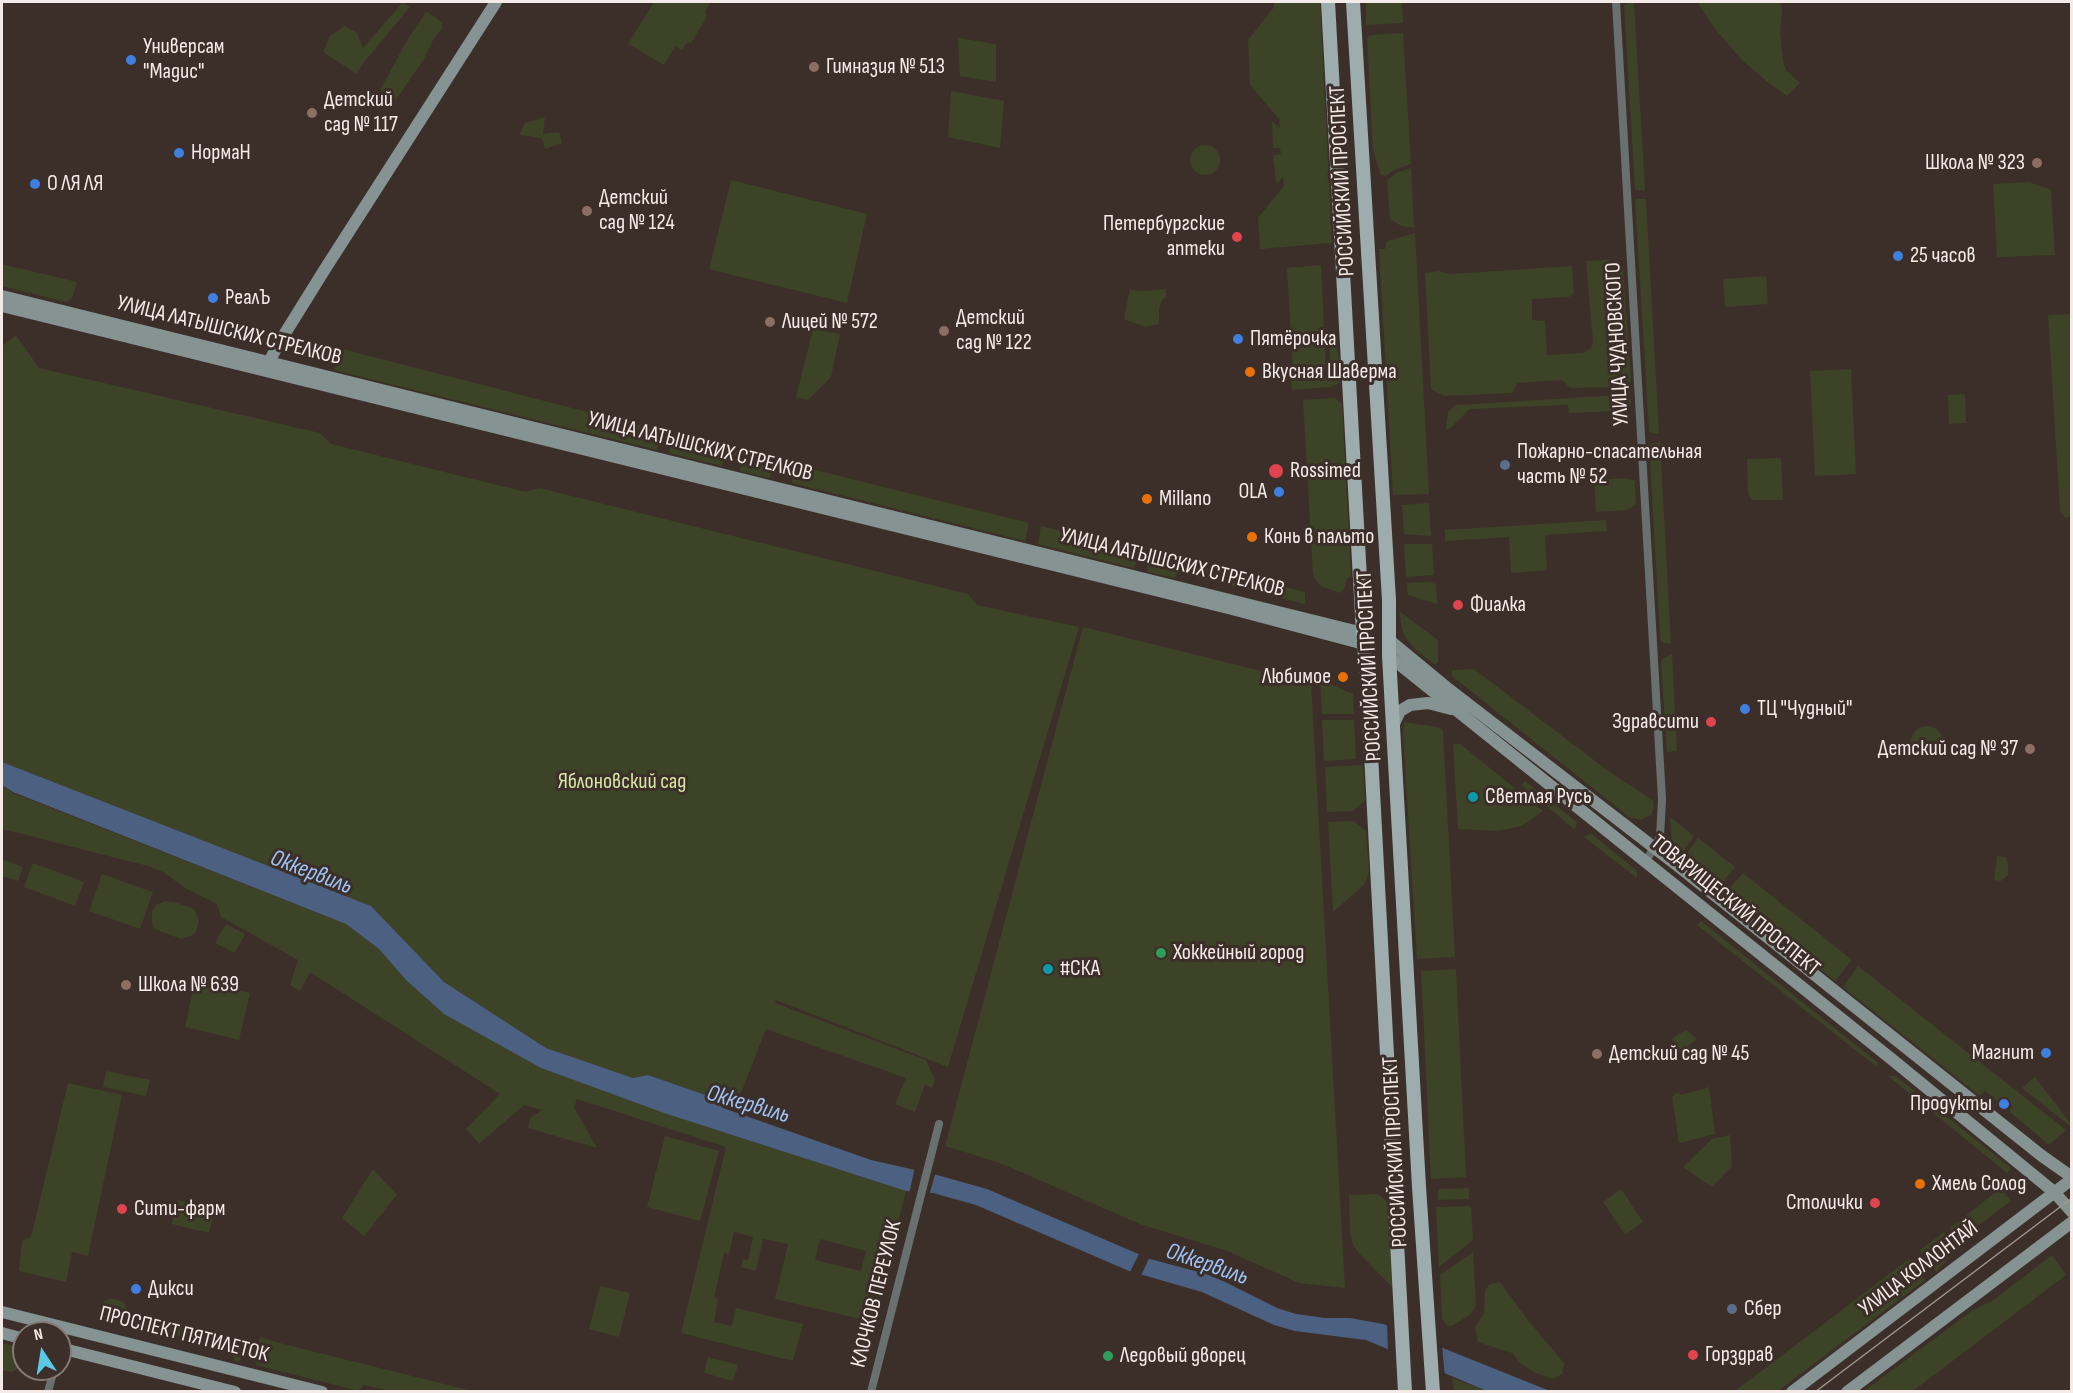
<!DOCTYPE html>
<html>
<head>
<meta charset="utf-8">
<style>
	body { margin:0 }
	#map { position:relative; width:2073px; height:1393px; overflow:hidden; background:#3c2f29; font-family:"Sofia Sans Condensed",sans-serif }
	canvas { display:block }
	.frame { position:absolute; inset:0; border:3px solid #f4ebe8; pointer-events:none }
	.north { position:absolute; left:12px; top:1321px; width:60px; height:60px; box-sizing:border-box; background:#3c2f29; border:2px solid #867a75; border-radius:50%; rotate:348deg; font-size:16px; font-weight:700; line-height:24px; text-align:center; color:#f4ebe8 }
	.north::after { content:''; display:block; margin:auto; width:21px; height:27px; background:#5bc8e6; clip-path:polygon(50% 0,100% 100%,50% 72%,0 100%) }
</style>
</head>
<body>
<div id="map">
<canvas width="2073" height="1393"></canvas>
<div class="frame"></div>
<div class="north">N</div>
</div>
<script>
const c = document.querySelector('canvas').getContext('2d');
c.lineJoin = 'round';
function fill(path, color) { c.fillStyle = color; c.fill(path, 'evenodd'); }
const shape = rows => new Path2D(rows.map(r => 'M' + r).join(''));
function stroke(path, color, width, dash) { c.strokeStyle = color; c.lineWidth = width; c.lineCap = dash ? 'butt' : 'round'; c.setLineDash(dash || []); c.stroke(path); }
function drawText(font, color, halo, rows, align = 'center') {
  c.font = font + ' "Sofia Sans Condensed",sans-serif'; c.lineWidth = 6; c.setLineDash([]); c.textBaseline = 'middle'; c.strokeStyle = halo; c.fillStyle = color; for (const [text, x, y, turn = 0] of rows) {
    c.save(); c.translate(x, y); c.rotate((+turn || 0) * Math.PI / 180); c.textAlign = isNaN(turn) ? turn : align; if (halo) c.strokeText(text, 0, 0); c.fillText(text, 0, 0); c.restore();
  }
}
const green = shape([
	[403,2,410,7,361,66,357,74,323,52,330,36,345,26,357,33,363,48],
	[654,2,711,2,705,11,707,17,691,43,686,44,682,50,675,46,664,65,628,44],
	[1274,2,1320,2,1332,243,1260,249,1258,218,1284,186,1283,177,1276,184,1273,155,1281,154,1280,148,1273,148,1272,121,1280,128,1279,119,1250,85,1248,40,1274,7],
	[1366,2,1402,2,1403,23,1366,25],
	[1717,2,1781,2,1782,12,1780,32,1783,61,1786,70,1800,83,1787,96,1771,85,1742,60,1714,28,1698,3],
	[1629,3,1634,3,1645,190,1635,190,1624,6],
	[426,12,434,16,442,23,442,28,432,42,424,59,395,101,380,90,409,37],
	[1403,33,1411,164,1394,170,1386,176,1381,175,1373,151,1367,39,1369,35],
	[958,38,996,44,996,82,960,76],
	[951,91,1004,101,1000,148,948,137],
	[545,117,543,134,559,132,562,143,545,149,542,138,519,135,525,123],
	'1190 160a15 15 0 1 1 30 0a15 15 0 1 1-30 0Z',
	[1411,168,1414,228,1401,226,1390,219,1387,180,1396,173],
	[731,180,867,214,847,303,709,269],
	[2029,182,2051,190,2055,255,1997,257,1993,184],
	[1635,199,1646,199,1659,434,1649,432],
	[1415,233,1429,494,1393,495,1379,249,1385,249,1387,241],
	[1600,260,1609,260,1623,268,1631,381,1621,387,1570,388,1562,380,1517,383,1512,393,1444,396,1431,389,1425,273,1438,271,1451,274,1572,266,1574,293,1569,297,1532,299,1532,320,1545,321,1547,355,1584,353,1591,348,1593,341,1586,261],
	[2,264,77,282,72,298,66,302,2,286],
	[1321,265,1326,370,1293,372,1287,268],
	[1766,276,1768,304,1725,307,1723,279],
	[1130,289,1140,291,1166,289,1166,297,1162,300,1159,308,1159,324,1146,327,1124,319],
	[2071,314,2072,516,2065,518,2060,511,2048,315],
	[813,329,840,334,831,377,808,400,796,397],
	[1333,333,1339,358,1341,382,1331,387,1292,390,1291,379,1331,377,1329,334],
	[16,335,39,368,320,433,331,444,526,492,539,488,968,594,977,605,1079,627,948,1067,776,1000,775,1003,926,1060,935,1080,932,1088,925,1085,915,1112,895,1104,906,1078,766,1029,736,1106,648,1075,633,1078,546,1048,444,982,371,906,2,762,2,346],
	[339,348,661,431,657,450,334,370],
	[1851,369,1856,474,1815,476,1810,371],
	[1965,394,1966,423,1949,424,1948,395],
	[1620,395,1631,399,1631,405,1621,411,1569,413,1568,405,1470,409,1449,429,1446,430,1448,412,1456,405],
	[1335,398,1342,404,1351,577,1348,577,1344,588,1340,593,1322,587,1316,581,1313,574,1303,400],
	[673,433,729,448,726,459,724,459,722,466,669,453],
	[1660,442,1671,644,1662,642,1660,637,1649,444],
	[733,448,775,460,770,478,740,471,742,463,730,460],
	[1781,458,1783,500,1752,500,1748,494,1747,459],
	[795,465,1029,523,1025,541,792,483],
	[1626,478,1635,481,1636,505,1626,510,1596,512,1594,480],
	[1429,503,1431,536,1404,534,1402,505],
	[1606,520,1607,531,1545,535,1547,570,1511,573,1509,537,1445,541,1445,530],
	[1041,526,1140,551,1137,562,1133,568,1038,544],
	[1404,544,1432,544,1434,575,1406,577],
	[1150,554,1195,565,1192,576,1177,573,1175,578,1148,572,1147,564],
	[1198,566,1305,592,1305,604,1195,577],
	[1429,582,1436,584,1437,604,1408,595,1407,583],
	[1399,611,1438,640,1438,662,1435,665,1415,649,1406,638,1402,629],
	[1083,627,1311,683,1345,1288,1299,1283,1227,1251,1140,1224,1000,1163,945,1146],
	[1672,654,1677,751,1667,752,1661,662,1663,658],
	[1474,669,1611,773,1653,800,1654,808,1651,815,1640,820,1629,817,1452,676,1452,670],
	[1320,679,1353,694,1354,714,1322,714],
	[1322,720,1354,720,1356,759,1324,761],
	[1404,722,1438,727,1443,731,1455,957,1417,959,1403,734],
	'1911 742a16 16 0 1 1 32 0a16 16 0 1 1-32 0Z',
	[1453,744,1460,744,1543,811,1522,826,1497,831,1458,829],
	[1363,765,1365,800,1353,811,1327,812,1325,767],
	[1525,781,1577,822,1576,826,1574,829,1521,785],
	[2,785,13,793,346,924,379,949,406,980,444,1014,541,1068,664,1113,906,1191,873,1322,775,1299,788,1244,763,1239,756,1271,741,1267,743,1259,748,1260,753,1237,734,1232,729,1254,724,1253,714,1298,718,1299,714,1322,732,1326,736,1308,803,1324,793,1361,681,1333,726,1147,577,1099,574,1107,597,1148,528,1128,530,1118,542,1110,524,1105,479,1144,466,1129,500,1094,310,972,300,991,290,985,298,960,221,917,217,904,185,888,163,872,148,866,2,829],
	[820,1239,866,1251,861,1271,815,1260],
	[1670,817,1694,836,1680,857,1672,842],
	[1354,821,1366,831,1369,872,1364,885,1333,912,1328,822],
	[1591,833,1637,871,1637,878,1584,837],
	[1698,838,1735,867,1721,884,1715,886,1682,860],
	[1997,856,2006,857,2008,865,2008,875,2001,881,1994,880],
	[2,859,23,867,18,881,2,876],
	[33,863,84,882,75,906,24,887],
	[1743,873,1852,960,1835,981,1725,893],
	[102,874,153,892,140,929,89,911],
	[165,901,175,902,194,909,199,921,196,932,191,936,181,939,155,929,152,923,152,911,156,905],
	[1701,921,1877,1062,1878,1068,1697,925],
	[226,924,245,934,235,953,215,943],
	[1858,966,2066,1130,2049,1145,2009,1111,2013,1106,2001,1097,1997,1101,1985,1091,1980,1096,1843,987],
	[1456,969,1466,1177,1431,1179,1421,971],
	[195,981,250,993,239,1040,185,1027],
	[1686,1030,1697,1039,1679,1053,1672,1038],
	[106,1071,150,1080,146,1096,103,1087],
	[1888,1076,1896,1076,2011,1168,2007,1173],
	[2035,1077,2071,1124,2070,1126,2022,1088],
	[68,1083,122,1095,88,1256,72,1252,66,1282,19,1271,22,1241,31,1237],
	[1709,1087,1715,1134,1679,1143,1672,1097,1678,1092,1681,1095],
	[1730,1135,1732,1166,1712,1187,1683,1167,1712,1139],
	[665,1136,719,1151,700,1221,647,1207],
	[373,1169,397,1195,364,1236,342,1218],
	[1469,1188,1469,1199,1438,1200,1438,1189],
	[2001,1188,2011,1201,1959,1240,1950,1228],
	[1621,1189,1643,1222,1625,1235,1603,1202],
	[1378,1194,1386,1201,1388,1207,1392,1287,1358,1252,1353,1244,1350,1234,1349,1195],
	[177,1200,215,1208,209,1233,172,1224],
	[1471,1206,1473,1240,1439,1267,1436,1207],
	[1944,1232,1957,1248,1936,1272,1920,1250],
	[1473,1252,1476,1305,1471,1314,1457,1323,1451,1326,1447,1325,1442,1319,1440,1275],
	[2052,1255,2066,1275,1913,1391,1864,1391,1973,1310,1992,1301],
	[1909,1259,1925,1280,1778,1391,1735,1391],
	[1500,1282,1527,1319,1564,1363,1562,1374,1553,1379,1536,1373,1521,1364,1512,1353,1478,1342,1475,1327,1484,1313,1485,1290,1490,1284],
	[600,1286,630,1293,619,1337,589,1329],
	[111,1298,124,1302,129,1313,133,1316,241,1343,244,1345,245,1353,239,1362,235,1361,233,1356,234,1350,104,1318,102,1313,102,1305,104,1301],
	[260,1337,287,1345,472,1391,391,1391,364,1385,359,1390,355,1390,256,1365,255,1356],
	[2,1343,24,1349,22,1367,12,1372,2,1370],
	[708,1357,738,1365,733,1381,704,1373],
	[1452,1378,1487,1391,1454,1391]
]);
const water = shape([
	[2,762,371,906,444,982,546,1048,633,1078,648,1075,711,1097,723,1108,871,1160,937,1175,987,1189,1150,1259,1206,1274,1225,1282,1277,1308,1296,1314,1325,1318,1350,1318,1383,1324,1550,1391,1487,1391,1366,1340,1295,1331,1274,1325,1202,1292,1129,1271,976,1205,933,1193,906,1191,664,1113,541,1068,444,1014,406,980,379,949,346,924,13,792,2,785]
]);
const pier = shape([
	[915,1167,936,1171,929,1196,909,1194],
	[1140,1252,1150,1256,1140,1278,1129,1274],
	[1387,1322,1442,1345,1445,1378,1388,1352]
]);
const street = shape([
	[1616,2,1662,799,1660,837,1646,861],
	[60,1343,64,1327],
	[48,1392,54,1369],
	[871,1392,939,1124]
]);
const secondary = shape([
	[2,296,1363,633],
	[2,306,1232,609,1364,644],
	[267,370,269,362,279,343,325,269,496,2],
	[1389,640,1446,687,1678,866,2042,1156,2072,1177],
	[1389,656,1894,1061,2054,1192,2072,1212],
	[1393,726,1400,711,1410,705,1428,703,1451,709],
	[2,1312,322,1392],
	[2,1333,24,1339],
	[60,1348,235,1392],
	[1792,1392,2072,1179],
	[1847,1392,2072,1222]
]);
const primary = shape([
	[1328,2,1363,633,1367,679,1405,1392],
	[1353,2,1389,600,1389,656,1419,1187,1433,1392]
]);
const tram = shape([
	[1815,1392,2072,1198]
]);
const markers = [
	[131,60,6,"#3f7fe0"],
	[814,67,6,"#8d6e63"],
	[312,113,6,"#8d6e63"],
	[179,153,6,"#3f7fe0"],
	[2037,163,6,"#8d6e63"],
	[35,184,6,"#3f7fe0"],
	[587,211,6,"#8d6e63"],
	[1237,237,6,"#e0444e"],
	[1898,256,6,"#3f7fe0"],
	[213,298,6,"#3f7fe0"],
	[770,322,6,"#8d6e63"],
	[944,331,6,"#8d6e63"],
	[1238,339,6,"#3f7fe0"],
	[1250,372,6,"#e8710a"],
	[1505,465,6,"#5c6f8a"],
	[1276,471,8,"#e0444e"],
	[1279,492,6,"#3f7fe0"],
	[1147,499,6,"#e8710a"],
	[1252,537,6,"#e8710a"],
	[1458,605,6,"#e0444e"],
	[1343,677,6,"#e8710a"],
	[1745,709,6,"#3f7fe0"],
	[1711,722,6,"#e0444e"],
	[2030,749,6,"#8d6e63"],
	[1473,797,6,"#0f9aa8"],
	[1161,953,6,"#2e9e5b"],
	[1048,969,6,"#0f9aa8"],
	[126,985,6,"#8d6e63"],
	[2046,1053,6,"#3f7fe0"],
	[1597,1054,6,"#8d6e63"],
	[2004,1104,6,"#3f7fe0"],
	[1920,1184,6,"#e8710a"],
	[1875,1203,6,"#e0444e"],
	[122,1209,6,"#e0444e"],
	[136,1289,6,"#3f7fe0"],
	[1732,1309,6,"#5c6f8a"],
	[1693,1355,6,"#e0444e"],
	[1108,1356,6,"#2e9e5b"]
];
const poiNames = [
	["Универсам",143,47],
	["\"Мадис\"",143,72],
	["Гимназия № 513",826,67],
	["Детский",324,100],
	["сад № 117",324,125],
	["НормаН",191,153],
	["Школа № 323",2025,163,"right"],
	["О ЛЯ ЛЯ",47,184],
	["Детский",599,198],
	["сад № 124",599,223],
	["Петербургские",1225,224,"right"],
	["аптеки",1225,249,"right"],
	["25 часов",1910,256],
	["РеалЪ",225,298],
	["Детский",956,318],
	["сад № 122",956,343],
	["Лицей № 572",782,322],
	["Пятёрочка",1250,339],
	["Вкусная Шаверма",1262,372],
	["Пожарно-спасательная",1517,452],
	["часть № 52",1517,477],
	["Rossimed",1290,471],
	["OLA",1267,492,"right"],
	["Millano",1159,499],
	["Конь в пальто",1264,537],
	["Фиалка",1470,605],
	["Любимое",1331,677,"right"],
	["ТЦ \"Чудный\"",1757,709],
	["Здравсити",1699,722,"right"],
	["Детский сад № 37",2018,749,"right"],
	["Светлая Русь",1485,797],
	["Хоккейный город",1173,953],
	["#СКА",1060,969],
	["Школа № 639",138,985],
	["Магнит",2034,1053,"right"],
	["Детский сад № 45",1609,1054],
	["Продукты",1992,1104,"right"],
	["Хмель Солод",1932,1184],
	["Столички",1863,1203,"right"],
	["Сити-фарм",134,1209],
	["Дикси",148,1289],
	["Сбер",1744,1309],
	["Горздрав",1705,1355],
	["Ледовый дворец",1120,1356]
];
const streetNames = [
	["РОССИЙСКИЙ ПРОСПЕКТ",1343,181,-93],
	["УЛИЦА ЛАТЫШСКИХ СТРЕЛКОВ",229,331,14],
	["УЛИЦА ЧУДНОВСКОГО",1618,344,-93],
	["УЛИЦА ЛАТЫШСКИХ СТРЕЛКОВ",700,447,14],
	["УЛИЦА ЛАТЫШСКИХ СТРЕЛКОВ",1172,563,14],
	["РОССИЙСКИЙ ПРОСПЕКТ",1370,666,-93],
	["ТОВАРИЩЕСКИЙ ПРОСПЕКТ",1735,906,39],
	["РОССИЙСКИЙ ПРОСПЕКТ",1396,1152,-93],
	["УЛИЦА КОЛЛОНТАЙ",1919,1269,-37],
	["КЛОЧКОВ ПЕРЕУЛОК",877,1294,-76],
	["ПРОСПЕКТ ПЯТИЛЕТОК",184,1335,14]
];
const parkNames = [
	["Яблоновский сад",622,782]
];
const waterNames = [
	["Оккервиль",311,873,21],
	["Оккервиль",748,1105,16],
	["Оккервиль",1207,1265,19]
];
fill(green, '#3d4326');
fill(water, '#4c6181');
fill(pier, '#3c2f29');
stroke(street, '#687070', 8);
stroke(secondary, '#869393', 12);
stroke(primary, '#9dadad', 14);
stroke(tram, '#a09590', 1.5);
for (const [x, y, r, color] of markers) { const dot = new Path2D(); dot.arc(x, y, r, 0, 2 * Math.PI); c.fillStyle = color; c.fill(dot); stroke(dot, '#3c2f29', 2); }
drawText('22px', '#f4ebe8', '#3c2f29', poiNames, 'left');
drawText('22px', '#f4ebe8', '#3c2f29', streetNames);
drawText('22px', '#d7e6a4', '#3c2f29', parkNames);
drawText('italic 24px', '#9cc2f8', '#3c2f29', waterNames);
</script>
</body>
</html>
